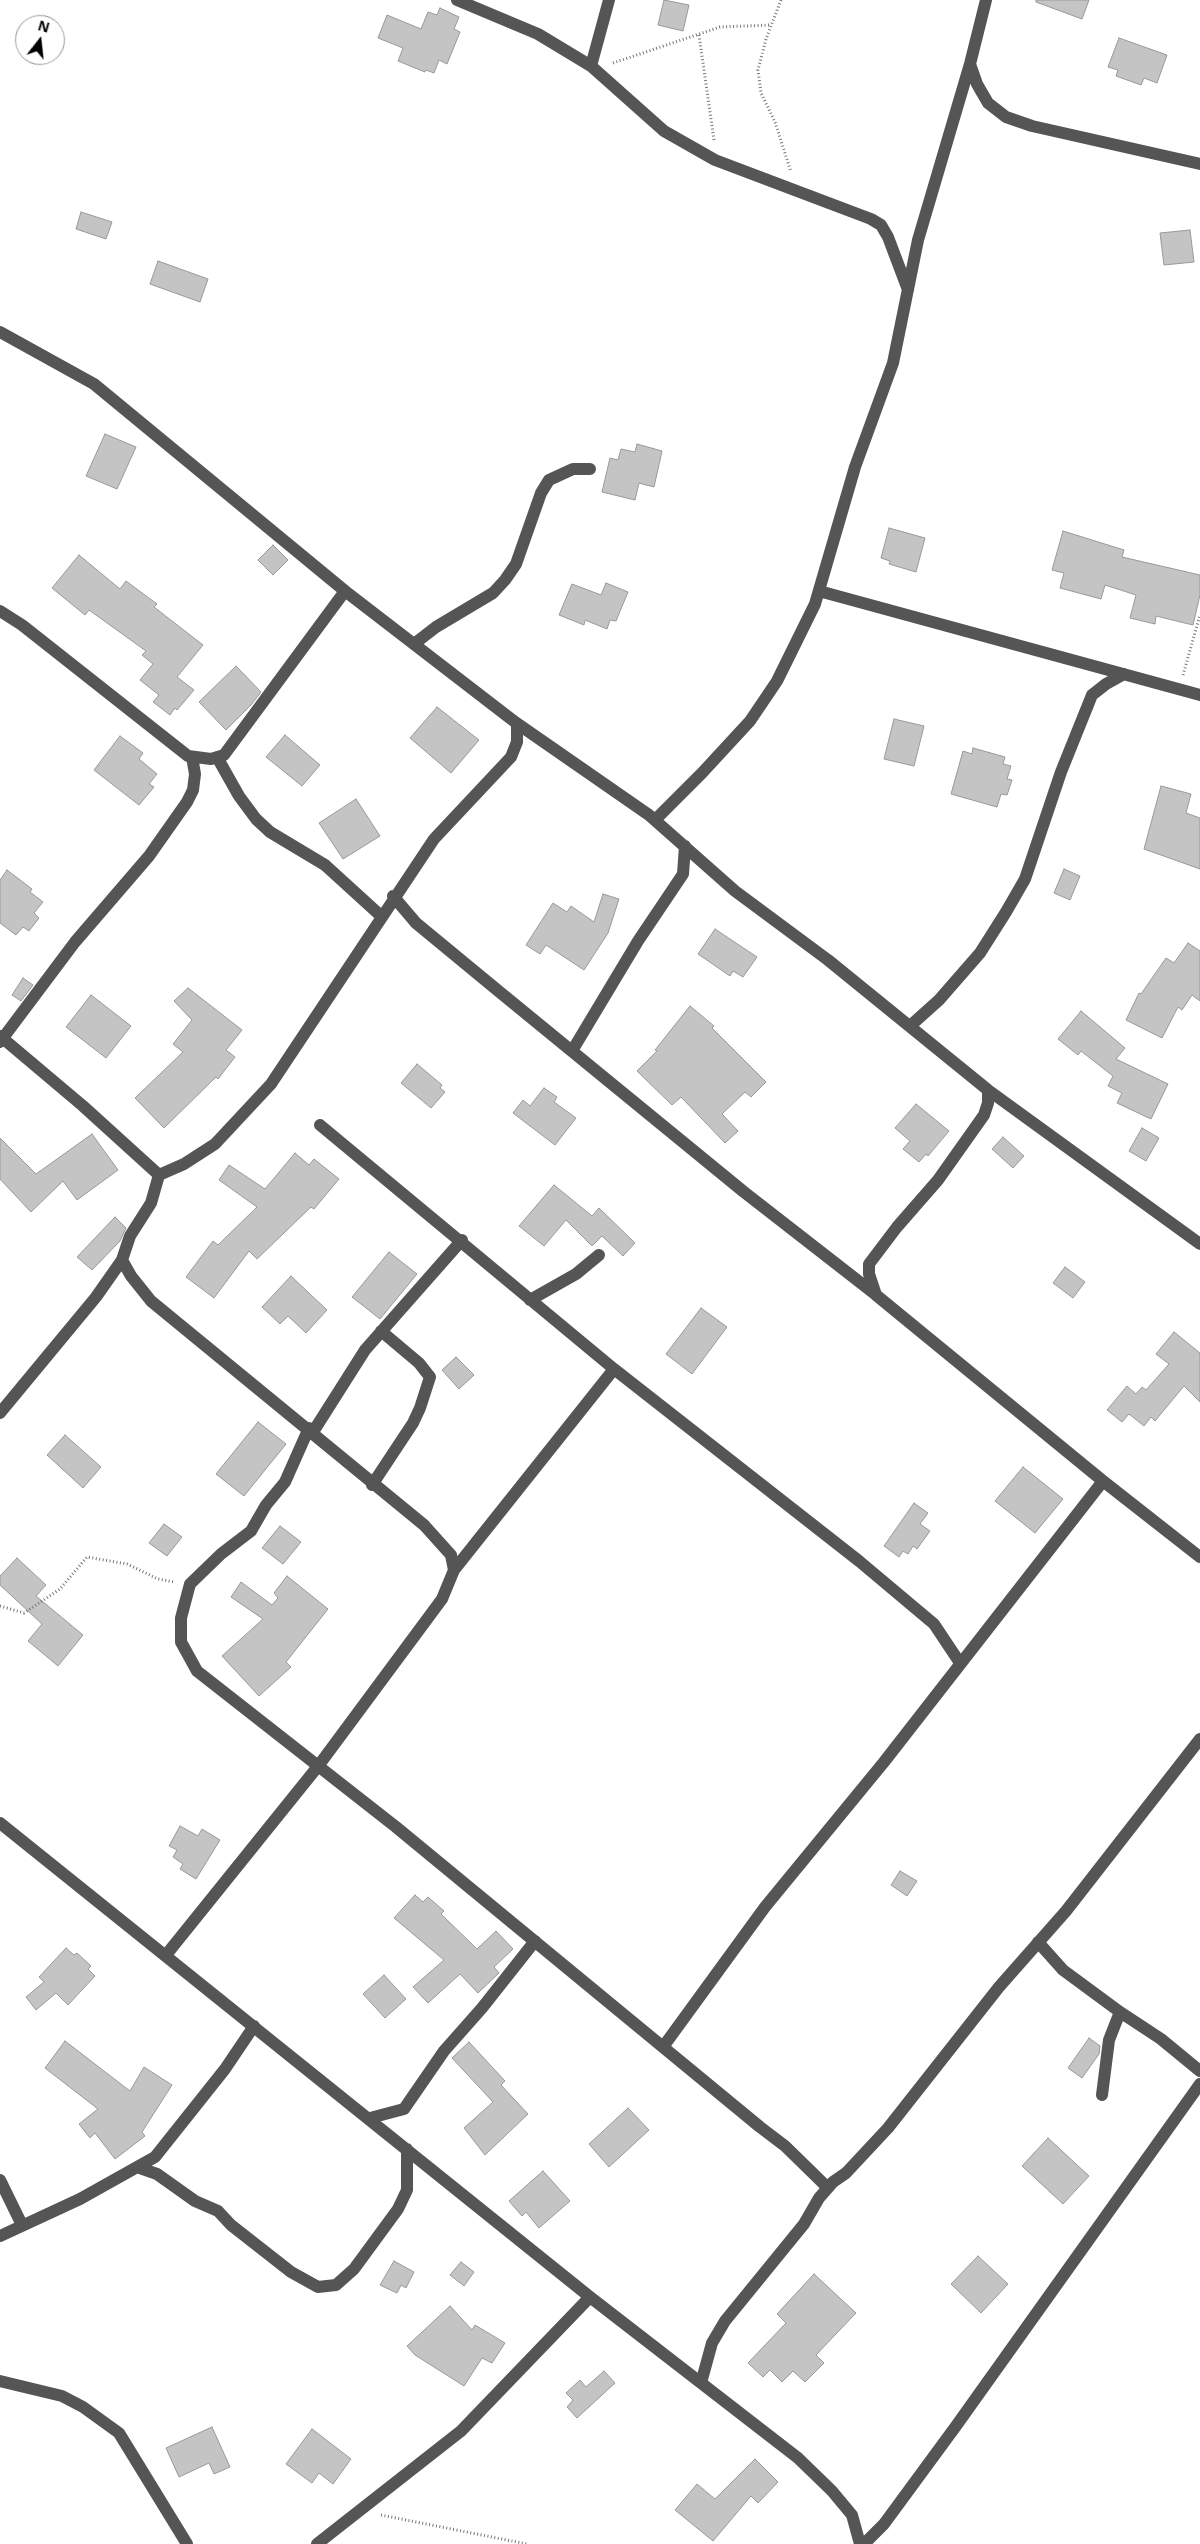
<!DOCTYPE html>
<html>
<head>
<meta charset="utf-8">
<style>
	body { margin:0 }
	#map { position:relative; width:1200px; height:2544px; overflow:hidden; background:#fff; font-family:"Open Sans",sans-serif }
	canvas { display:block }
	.north { position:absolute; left:15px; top:15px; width:50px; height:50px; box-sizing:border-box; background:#fff; border:1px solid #999; border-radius:50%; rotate:16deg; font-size:14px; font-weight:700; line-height:20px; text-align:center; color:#000 }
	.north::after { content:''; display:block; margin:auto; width:18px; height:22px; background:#000; clip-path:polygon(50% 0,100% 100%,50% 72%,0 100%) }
</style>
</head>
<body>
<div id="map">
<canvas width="1200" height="2544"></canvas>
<div class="north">N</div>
</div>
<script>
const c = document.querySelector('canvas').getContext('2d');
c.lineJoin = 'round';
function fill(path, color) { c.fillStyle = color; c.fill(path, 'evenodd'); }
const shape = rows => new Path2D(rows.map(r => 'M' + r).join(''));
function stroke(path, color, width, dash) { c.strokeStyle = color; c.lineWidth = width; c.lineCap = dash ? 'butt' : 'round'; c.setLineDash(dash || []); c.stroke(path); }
const building = shape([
	[664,0,689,5,683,31,658,25,664,0],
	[1036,0,1089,0,1082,19,1036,2,1036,0],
	[440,8,459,17,454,29,460,32,447,64,439,60,434,73,426,70,425,72,398,61,403,48,378,38,387,15,421,29,428,12,437,15,440,8],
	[1119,38,1167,55,1157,83,1144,78,1141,85,1116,76,1118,70,1108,67,1119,38],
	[81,212,112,222,106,239,76,229,81,212],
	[1190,230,1194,262,1164,265,1160,233,1190,230],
	[158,261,208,279,200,302,150,284,158,261],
	[105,434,136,447,117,489,86,476,105,434],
	[637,444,662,451,654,487,639,483,635,500,602,492,610,458,618,460,621,449,635,452,637,444],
	[889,528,925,538,916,572,889,564,890,561,881,558,889,528],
	[1063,531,1124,550,1122,557,1200,575,1200,595,1193,625,1156,616,1155,624,1130,618,1136,595,1105,585,1101,599,1060,588,1064,573,1052,570,1063,531],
	[273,545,288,560,273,575,258,560,273,545],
	[79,555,120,589,126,581,157,604,154,607,203,645,177,677,194,690,177,710,175,708,170,715,153,702,159,695,140,680,153,664,142,655,146,651,89,610,85,615,52,588,79,555],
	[606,583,628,592,616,621,610,620,607,629,585,620,584,625,559,615,572,584,601,595,606,583],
	[236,666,261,692,251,705,226,730,199,702,236,666],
	[437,707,479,740,451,773,410,738,437,707],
	[894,719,924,726,914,766,884,759,894,719],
	[285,735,320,765,302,786,266,757,285,735],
	[120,736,143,753,139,759,157,774,149,784,154,787,139,805,94,770,120,736],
	[973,748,1005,757,1003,764,1011,766,1007,779,1012,780,1007,795,1001,794,997,807,951,794,963,751,972,754,973,748],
	[1161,786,1191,794,1186,813,1200,818,1200,869,1144,849,1161,786],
	[356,799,380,836,343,859,319,823,356,799],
	[1064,869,1080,876,1070,900,1054,893,1064,869],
	[7,870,32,889,30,892,43,902,34,913,39,918,29,931,23,927,16,935,0,923,0,880,7,870],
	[603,894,619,899,608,933,584,970,546,945,540,954,526,945,553,903,567,912,571,906,594,922,603,894],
	[715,929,757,957,743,977,733,971,730,976,698,954,715,929],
	[1188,943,1200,951,1200,1001,1192,995,1182,1010,1178,1007,1162,1038,1126,1020,1139,993,1141,994,1166,958,1174,963,1188,943],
	[23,978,33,985,21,1001,12,995,23,978],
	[188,988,242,1030,226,1050,235,1057,218,1079,216,1077,164,1128,135,1098,183,1052,173,1044,192,1020,174,1001,188,988],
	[91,995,131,1026,106,1058,66,1027,91,995],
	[690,1006,714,1026,712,1028,766,1082,751,1097,745,1092,722,1114,738,1131,725,1143,681,1097,672,1105,637,1071,657,1051,655,1050,690,1006],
	[1081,1011,1125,1048,1116,1059,1168,1084,1151,1119,1117,1103,1122,1093,1108,1086,1113,1076,1081,1051,1078,1055,1058,1039,1081,1011],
	[417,1064,442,1085,440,1088,445,1092,431,1108,401,1083,417,1064],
	[544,1088,557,1097,554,1102,576,1118,555,1145,513,1113,523,1100,530,1106,544,1088],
	[916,1104,949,1131,928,1156,926,1154,919,1162,903,1149,910,1141,895,1128,916,1104],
	[1142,1128,1159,1138,1146,1161,1129,1151,1142,1128],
	[92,1134,118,1170,77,1200,63,1181,31,1212,0,1179,0,1138,36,1174,92,1134],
	[1003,1137,1024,1156,1013,1168,992,1149,1003,1137],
	[295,1153,309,1165,314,1159,339,1179,314,1209,311,1207,257,1259,249,1251,214,1298,186,1277,213,1241,218,1245,257,1207,219,1180,229,1165,265,1189,295,1153],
	[554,1185,592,1216,599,1208,635,1243,623,1256,602,1236,592,1246,566,1220,544,1246,519,1226,554,1185],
	[115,1217,126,1228,120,1241,92,1270,77,1257,115,1217],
	[389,1252,417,1274,380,1319,352,1297,389,1252],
	[1065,1267,1085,1282,1073,1298,1053,1283,1065,1267],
	[291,1276,327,1310,306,1333,288,1316,280,1324,262,1307,291,1276],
	[701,1308,727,1327,692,1374,666,1354,701,1308],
	[1174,1332,1200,1353,1200,1402,1184,1386,1155,1421,1151,1417,1144,1426,1129,1414,1122,1422,1107,1410,1127,1386,1136,1394,1142,1387,1146,1390,1169,1364,1156,1354,1174,1332],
	[456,1357,474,1375,459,1389,442,1370,456,1357],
	[258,1422,286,1444,244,1496,216,1474,258,1422],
	[65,1435,101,1467,83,1488,47,1455,65,1435],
	[1023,1467,1063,1499,1035,1533,995,1501,1023,1467],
	[914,1503,928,1513,920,1524,930,1531,917,1549,913,1546,908,1554,903,1551,899,1557,884,1546,914,1503],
	[164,1524,182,1537,167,1556,149,1543,164,1524],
	[280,1526,301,1542,283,1564,262,1548,280,1526],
	[17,1558,46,1585,36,1596,83,1635,58,1666,28,1641,42,1624,0,1585,0,1576,17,1558],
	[287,1576,328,1609,286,1662,291,1667,259,1696,222,1656,263,1619,231,1597,241,1582,272,1605,278,1598,274,1593,287,1576],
	[180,1826,198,1836,202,1829,220,1840,196,1879,180,1869,183,1864,173,1857,177,1850,169,1846,180,1826],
	[900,1871,917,1881,907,1896,891,1885,900,1871],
	[415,1895,423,1902,428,1897,444,1911,441,1914,477,1949,496,1931,513,1949,494,1967,499,1973,478,1993,460,1974,428,2003,413,1987,444,1960,394,1918,415,1895],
	[66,1948,74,1955,77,1953,91,1966,88,1969,95,1976,68,2005,56,1993,36,2010,26,1997,44,1982,39,1977,66,1948],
	[384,1975,406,1999,385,2018,363,1994,384,1975],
	[1089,2038,1100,2046,1099,2054,1082,2078,1068,2068,1089,2038],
	[65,2041,130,2091,144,2067,172,2085,142,2132,145,2136,115,2159,95,2133,90,2138,79,2124,98,2109,45,2068,65,2041],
	[469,2042,505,2081,501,2085,528,2114,485,2155,464,2128,493,2102,452,2058,469,2042],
	[628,2108,649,2130,609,2167,589,2144,628,2108],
	[1048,2138,1089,2176,1063,2204,1022,2166,1048,2138],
	[543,2171,570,2201,539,2228,526,2212,522,2216,509,2201,543,2171],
	[978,2256,1008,2284,981,2313,951,2284,978,2256],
	[394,2261,414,2272,406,2288,401,2285,397,2293,380,2285,394,2261],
	[461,2262,474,2272,464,2286,450,2275,461,2262],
	[814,2274,856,2313,816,2355,824,2363,805,2382,793,2371,782,2382,770,2370,763,2377,748,2363,786,2323,777,2314,814,2274],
	[450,2306,472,2330,475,2325,505,2343,492,2363,482,2358,464,2386,415,2355,407,2346,450,2306],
	[604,2371,615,2383,577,2418,567,2407,573,2400,566,2393,580,2380,586,2387,604,2371],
	[212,2427,230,2467,214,2474,209,2463,179,2477,166,2448,212,2427],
	[312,2429,351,2459,333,2484,319,2473,312,2483,286,2464,312,2429],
	[755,2459,778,2482,758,2503,751,2496,713,2541,675,2510,697,2484,715,2499,755,2459]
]);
const path = shape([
	[781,0,766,39,758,70,761,93,775,122,791,172],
	[699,35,714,140],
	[613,63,720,27,771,25],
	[1183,675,1200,615],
	[0,1606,24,1613,60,1589,87,1557,127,1564,158,1579,174,1582],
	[381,2515,527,2544]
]);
const minor = shape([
	[457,0,538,34,591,66,664,131,715,160,871,219,881,225,888,237,908,290],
	[970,64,977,84,988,103,1006,117,1032,126,1200,164],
	[591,66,609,0],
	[0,332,94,384,345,591,515,722,649,815,735,891,828,960,988,1090,1200,1244],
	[819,591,1200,695],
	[0,611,22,625,188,756,211,759,224,755,345,591],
	[414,644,436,627,493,593,505,580,516,564,541,493,549,480,573,469,590,469],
	[217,757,239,796,256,819,270,832,325,865,381,916],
	[655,820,702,773,750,721,777,681,815,604,855,467,893,363,918,240,970,64,986,0],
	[393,896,416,923,496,989,744,1192,875,1294],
	[910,1026,939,1000,980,953,1006,912,1025,879,1061,772,1092,695,1106,684,1124,674],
	[0,1036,83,1106,159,1175,151,1203,130,1236,122,1260,131,1276,151,1301,424,1525,451,1555,454,1570,442,1599,319,1765,166,1955],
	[0,1042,75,942,149,856,187,802,193,790,195,774,192,757],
	[572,1051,638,941,683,874,685,846],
	[988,1090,988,1103,984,1115,938,1180,897,1227,869,1264,869,1274,876,1295,1103,1481,1200,1557],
	[320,1125,614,1369,859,1561,934,1624,960,1663],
	[159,1175,184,1164,215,1144,271,1084,434,839,511,757,517,742,517,724],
	[530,1300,576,1274,599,1255],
	[0,1413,96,1297,122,1260],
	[309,1428,285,1482,266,1505,251,1531,221,1554,190,1584,181,1618,181,1642,197,1671,396,1827,760,2127,785,2146,828,2188],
	[313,1432,365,1350,462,1240],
	[372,1485,413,1423,420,1408,430,1377,419,1363,381,1331],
	[454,1570,614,1369],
	[0,1823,590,2297,798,2458,832,2491,852,2515,860,2544],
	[1038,1942,1063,1970,1120,2012,1161,2039,1200,2071],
	[663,2047,765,1907,884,1762,1103,1481],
	[1102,2095,1109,2040,1120,2012],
	[370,2118,404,2109,444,2051,482,2008,535,1941],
	[137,2167,157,2174,195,2201,218,2211,231,2225,291,2272,318,2287,336,2285,354,2269,398,2209,407,2190,407,2149],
	[0,2180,22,2225],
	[0,2236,80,2199,155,2157,225,2069,254,2026],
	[0,2381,62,2396,83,2407,119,2433,187,2544],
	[701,2383,712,2343,725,2321,804,2224,819,2198,833,2182,846,2173,888,2128,999,1987,1066,1911,1200,1739],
	[317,2544,461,2431,590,2297],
	[864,2544,884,2524,956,2426,1200,2084]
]);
fill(building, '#c4c4c4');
stroke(building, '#999', 1);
stroke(path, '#777', 3, [1, 2.5]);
stroke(minor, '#555', 12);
</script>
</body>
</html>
